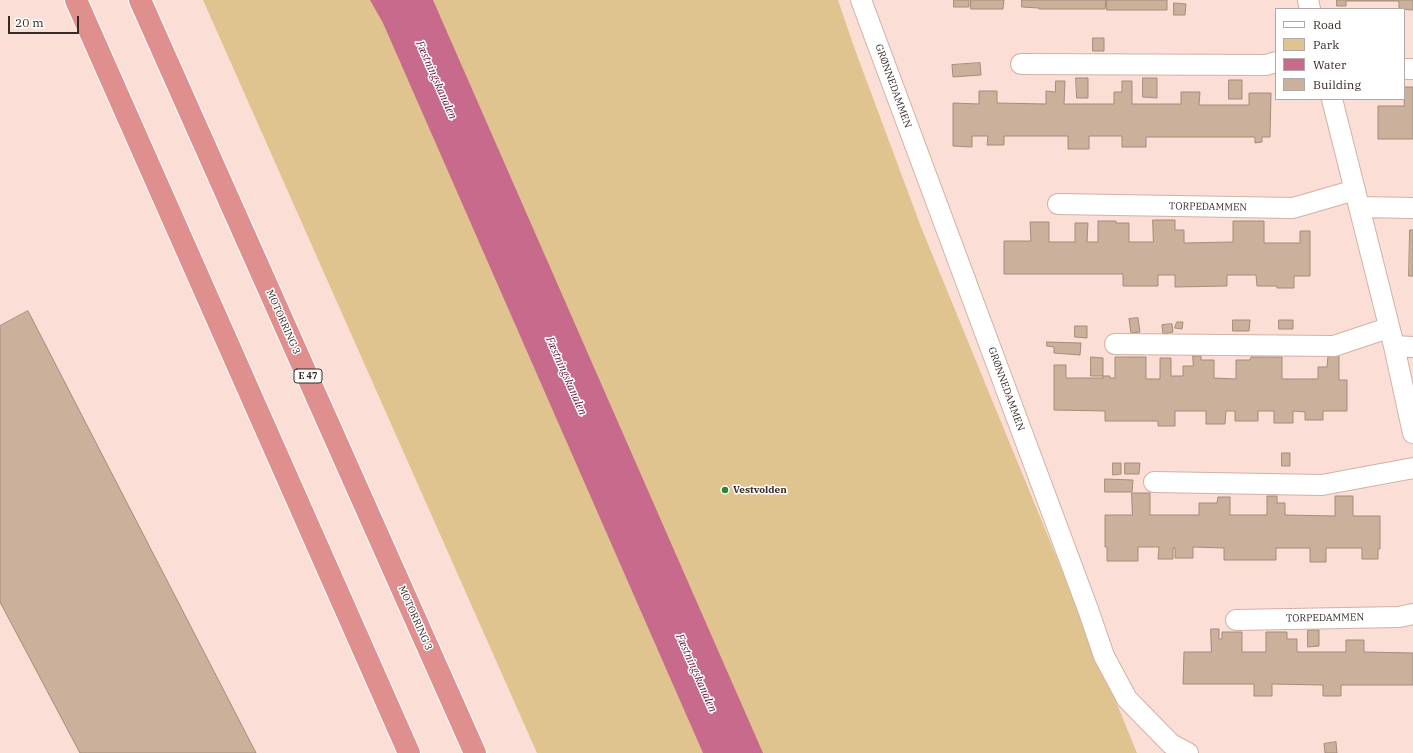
<!DOCTYPE html>
<html>
<head>
<meta charset="utf-8">
<style>
	body { margin:0 }
	#map { position:relative; width:1413px; height:753px; overflow:hidden; background:#fbded5; font-family:"IBM Plex Serif",serif }
	canvas { display:block }
	.legend { position:absolute; left:1275px; top:8px; width:130px; height:92px; box-sizing:border-box; background:#fff; border:1px solid #afaaa8; margin:0; padding:5px 7px; list-style:none; font-size:12px; color:#372a25 }
	.legend li { display:flex; align-items:center; gap:8px; height:20px }
	.legend b { width:20px; border:1px solid #afaaa8 }
	.scale { position:absolute; left:8px; top:16px; width:71px; height:18px; box-sizing:border-box; border:2px solid #372a25; border-top:0; padding-left:5px; font-size:12px; line-height:14px; white-space:nowrap; color:#372a25; -webkit-text-stroke:3px #fff; paint-order:stroke }
</style>
</head>
<body>
<div id="map">
<canvas width="1413" height="753"></canvas>
<ul class="legend">
<li><b style="height:5px;background:#fff"></b>Road</li>
<li><b style="height:11px;background:#e0c490"></b>Park</li>
<li><b style="height:11px;background:#c86a8c"></b>Water</li>
<li><b style="height:11px;background:#cbb09b"></b>Building</li>
</ul>
<div class="scale">20 m</div>
</div>
<script>
const g = document.querySelector('canvas').getContext('2d');
g.lineJoin = 'round';
function fillPath(path, color) {
  g.fillStyle = color;
  g.fill(path, 'evenodd');
}
function stroke(path, color, width, dash) {
  g.strokeStyle = color;
  g.lineWidth = width;
  g.lineCap = dash ? 'butt' : 'round';
  g.setLineDash(dash || []);
  g.stroke(path);
}
function label(font, color, halo, rows, align = 'center') {
  g.font = font + ' "IBM Plex Serif",serif';
  g.lineWidth = 3;
  g.setLineDash([]);
  g.textBaseline = 'middle';
  g.strokeStyle = halo;
  g.fillStyle = color;
  for (const [text, x, y, turn = 0] of rows) {
    g.save();
    g.translate(x, y);
    g.rotate((+turn || 0) * Math.PI / 180);
    g.textAlign = isNaN(turn) ? turn : align;
    if (halo) g.strokeText(text, 0, 0);
    g.fillText(text, 0, 0);
    g.restore();
  }
}
const green = new Path2D(`
	M203,0H838L854,47L921,227L1137,753H537Z`);
const water = new Path2D(`
	M370,0H433L763,753H703L383,23Z`);
const building = new Path2D(`
	M954,0H969V7H954Z
	M971,0H1004L1003,9H971Z
	M1022,0H1106L1105,9H1039V8L1022,7Z
	M1107,0H1167V10H1107Z
	M1337,0H1413V10L1399,9V1H1346V6H1337Z
	M1174,3L1186,4L1185,15H1174Z
	M1093,38H1104V51H1093Z
	M980,63L981,75L953,77L952,65Z
	M1076,78H1088V98H1077Z
	M1143,78H1157V98L1143,97Z
	M1229,80H1242V99H1229Z
	M1056,81H1065L1064,104H1114V92H1122V81H1132V104H1181V92H1200L1199,105H1249V93H1271L1270,137H1262V142L1255,143V137H1146V147H1122V136H1089V149H1068V136H1004V145H987L988,136H972V147L953,146V103L979,104V91H997V103L1046,104V91L1055,92Z
	M1404,87H1413V139H1378V106H1404Z
	M1153,220H1175V230H1184V243L1233,242V221H1264V243H1300V231H1310V276H1294V288H1277V286H1257L1256,275H1227V286L1175,287V275H1158V286H1123V274H1004V241H1031L1030,222H1049V242H1075V223H1088L1087,242H1098V221H1116V223H1129V242H1153Z
	M1410,230H1413V276H1409Z
	M28,311L256,753H80L0,602V326Z
	M1138,318L1140,332L1131,333L1129,319Z
	M1233,320H1250L1249,331H1233Z
	M1279,320H1293V329H1279Z
	M1177,322H1183L1182,329L1175,328Z
	M1172,324L1173,332L1163,334L1162,325Z
	M1075,326H1087V338L1075,337Z
	M1047,342L1081,343L1080,355L1054,353V347L1047,346Z
	M1193,356H1201V360H1214V378L1236,379V360H1250L1251,357H1282V379H1318V367H1327L1328,356H1339V380H1347V411H1323V420H1305V412L1293,411V423H1274V411H1258V421H1235V411H1226L1225,424H1206V411H1175V426H1158V421H1105V411L1054,410V365H1066V378H1103V376H1110V378H1115V357H1146V379H1160V358H1171V376H1183V366H1193Z
	M1091,357L1103,358V376H1091Z
	M1282,453H1290V466H1282Z
	M1113,463H1121V474L1113,475Z
	M1125,463H1140L1139,474H1125Z
	M1105,479L1133,480L1132,492H1105Z
	M1132,493H1150V515H1199V503H1217L1218,497H1230V515H1267V496H1277V503H1285V515L1335,516V496H1353V516H1380V549H1378V559H1362V548H1326V562H1310V548H1276V560H1224V548L1193,547V558H1175V548H1173V559H1158L1159,547H1138V561H1107V547H1105V515H1132Z
	M1211,629H1219V639H1222V632H1242V652H1266V632H1287V639H1297V652H1346V640H1364V652L1413,653V685H1341V696H1323V685L1272,684V696H1254V684H1183L1184,652H1211Z
	M1308,630H1319V646L1308,647Z
	M1336,742L1337,753H1325L1324,744Z`);
const minor = new Path2D(`
	M861,0L1089,612L1104,656L1127,699L1171,744L1188,753
	M1308,0L1310,9
	M1021,64L1266,65L1276,62
	M1404,69H1413
	M1332,99L1394,346L1413,433
	M1058,204L1293,208L1355,190
	M1359,207L1413,208
	M1115,344L1334,346L1388,328
	M1394,346L1413,347
	M1154,482L1322,485L1413,468
	M1236,620L1399,617L1413,614`);
const motorway = new Path2D(`
	M76,0L409,753
	M140,0L475,753`);
const markers = [
	[725,490,4,"#2b8637"]
];
const shields = [
	[308,376,28]
];
const shieldNames = [
	["E 47",308,376]
];
const streetNames = [
	["GRØNNEDAMMEN",893,86,70],
	["TORPEDAMMEN",1208,207,1],
	["MOTORRING 3",283,322,66],
	["GRØNNEDAMMEN",1006,389,70],
	["MOTORRING 3",415,618,66],
	["TORPEDAMMEN",1325,618,-1]
];
const poiNames = [
	["Vestvolden",733,490]
];
const waterNames = [
	["Fæstningskanalen",436,80,66],
	["Fæstningskanalen",566,376,66],
	["Fæstningskanalen",696,673,66]
];
fillPath(green, '#e0c490');
fillPath(water, '#c86a8c');
fillPath(building, '#cbb09b');
stroke(building, '#a68c78', 1);
stroke(minor, '#d2b1a5', 22);
stroke(motorway, '#fff', 24);
stroke(minor, '#fff', 20);
stroke(motorway, '#e08f8f', 22);
for (const [x, y, r, color] of markers) {
  const dot = new Path2D();
  dot.arc(x, y, r, 0, 2 * Math.PI);
  g.fillStyle = color;
  g.fill(dot);
  stroke(dot, '#fff', 1.5);
}
for (const [x, y, w] of shields) {
  const box = new Path2D();
  box.roundRect(x - w / 2, y - 7, w, 14, 3);
  g.fillStyle = '#fff';
  g.fill(box);
  stroke(box, '#372a25', 1);
}
label('bold 9px', '#372a25', null, shieldNames);
label('10px', '#372a25', '#fff', streetNames);
label('bold 10px', '#372a25', '#fff', poiNames, 'left');
label('italic 11px', '#630c36', '#fff', waterNames);
</script>
</body>
</html>
